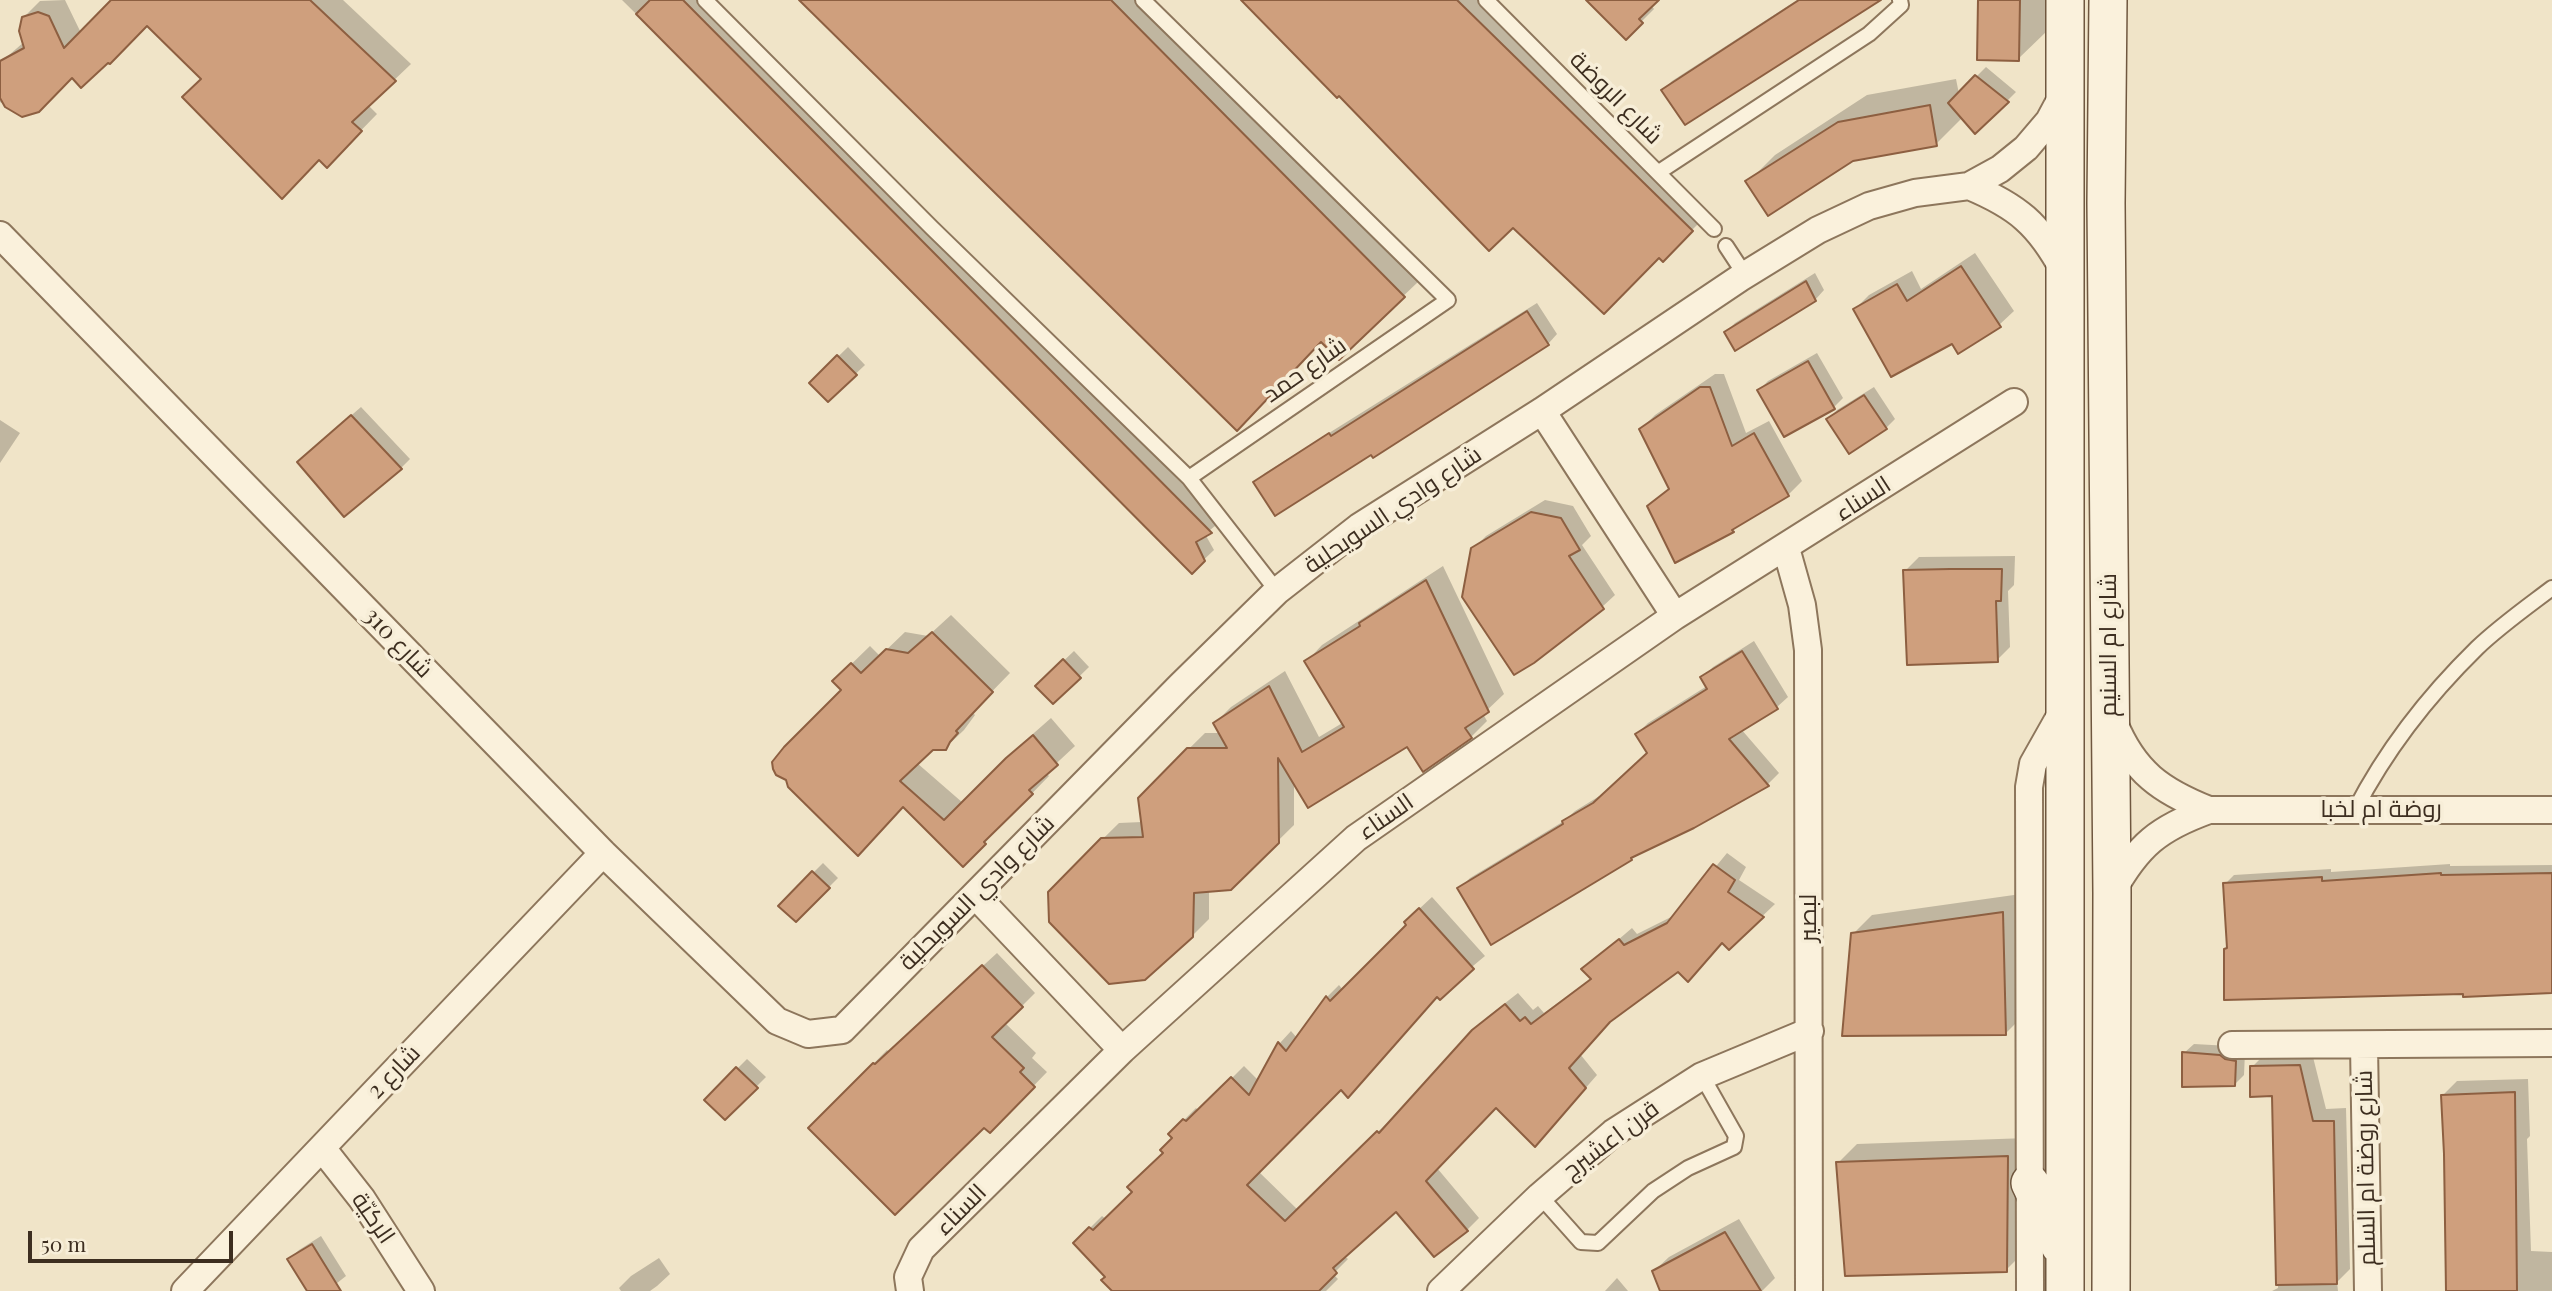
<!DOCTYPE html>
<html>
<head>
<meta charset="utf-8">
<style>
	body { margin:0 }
	#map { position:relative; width:2552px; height:1291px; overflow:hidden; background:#f0e4c8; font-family:"Playfair Display",serif }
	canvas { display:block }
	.scale { position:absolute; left:28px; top:1231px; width:205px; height:32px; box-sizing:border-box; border:4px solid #3d2e20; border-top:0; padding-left:9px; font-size:21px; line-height:24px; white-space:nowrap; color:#3d2e20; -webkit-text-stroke:5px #f7eed8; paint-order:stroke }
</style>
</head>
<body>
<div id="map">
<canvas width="2552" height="1291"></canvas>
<div class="scale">50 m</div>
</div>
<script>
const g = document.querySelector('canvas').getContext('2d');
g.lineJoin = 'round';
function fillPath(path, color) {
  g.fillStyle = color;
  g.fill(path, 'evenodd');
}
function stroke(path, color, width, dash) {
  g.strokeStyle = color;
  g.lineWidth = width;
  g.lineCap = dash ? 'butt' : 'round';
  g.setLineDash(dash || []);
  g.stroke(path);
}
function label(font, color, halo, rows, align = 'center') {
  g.font = font + ' "Playfair Display",Cairo,serif';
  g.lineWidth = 7;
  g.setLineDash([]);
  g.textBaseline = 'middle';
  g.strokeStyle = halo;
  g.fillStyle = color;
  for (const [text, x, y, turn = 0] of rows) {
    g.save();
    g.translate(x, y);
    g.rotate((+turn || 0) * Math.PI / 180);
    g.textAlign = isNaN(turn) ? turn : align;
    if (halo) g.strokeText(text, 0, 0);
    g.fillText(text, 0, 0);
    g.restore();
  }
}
const shadow = new Path2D(`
	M65,0L81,33L114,0H343L411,64L368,105L377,114L343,149L203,79L158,13L22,115L0,102L1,62L24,42V17L40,1Z
	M622,0H699L902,201L1220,522L1205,534L1214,550L1192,571L882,257Z
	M802,0H1136L1418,282L1339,357L1321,340Z
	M1245,0H1481L1704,218L1663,259L1659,255L1513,226Z
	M1589,0H1656L1651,5L1654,9L1626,37Z
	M1797,0H1878L1663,90L1672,81Z
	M1980,0H2046V32L2018,59Z
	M1986,67L2016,92L1976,132L1963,117L1936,144L1748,182L1775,155L1867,95L1956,79L1959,94Z
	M1975,253L2014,311L1999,325L1952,342L1855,309L1869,295L1912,271L1921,289Z
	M1815,273L1824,290L1815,300L1726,332L1735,323Z
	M1537,303L1557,334L1548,344L1372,453L1256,482L1265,473Z
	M848,347L865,365L828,400L811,383Z
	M1817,353L1843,398L1834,407L1759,390L1768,381Z
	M1715,374H1724L1746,433L1769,421L1802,481L1788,495L1740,523L1732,530L1676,561L1649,506L1670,487L1641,429L1655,415Z
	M1874,387L1895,419L1886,428L1828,420L1837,410Z
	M361,407L410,459L401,468L308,453Z
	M0,420L20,433L0,463Z
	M1545,500L1573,506L1591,536L1582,545L1615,595L1602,607L1473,549L1486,536Z
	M2015,556L2014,585L2008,591L2010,647L1997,660L1905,571L1919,557Z
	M1443,566L1504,694L1483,714L1487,721L1471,737L1407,745L1294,780V825L1230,888L1209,890V919L1192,936L1049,892L1119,823L1142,822L1139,798L1205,733H1221L1215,723L1231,707L1285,671L1319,737L1344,722L1306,662L1322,645Z
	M951,615L1010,673L972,712L975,715L964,730L945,748H932L917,763L963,803L1026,740L1051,718L1075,746L1046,773L1049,776L963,864L904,805L844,690L834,681L870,646L880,656L905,632L928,636Z
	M1754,641L1788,697L1777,707L1741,729L1779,773L1768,784L1693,826L1636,854L1631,859L1459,889L1470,878L1564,821L1575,811L1606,792L1649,753L1637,734L1648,723L1707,686L1702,678L1713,667Z
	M1074,651L1089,667L1053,702L1037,686Z
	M1727,853L1746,867L1739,880L1775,904L1729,948L1723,941L1612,1018L1580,1054L1597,1075L1547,1132L1496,1106L1437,1168L1479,1218L1467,1230L1396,1210L1344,1256L1348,1259L1333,1274L1338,1279L1326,1291H1114L1108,1276L1075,1243L1102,1216L1106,1219L1134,1192L1174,1138L1170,1134L1196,1108L1199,1111L1244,1066L1259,1081L1280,1043L1291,1031L1297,1038L1327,997L1339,985L1343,990L1409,925L1418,910L1432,897L1485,956L1438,995L1341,1088L1258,1171L1298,1210L1390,1120L1391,1122L1486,1018L1518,993L1533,1010L1538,1006L1544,1013L1592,978L1584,969L1632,928L1637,934L1677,914Z
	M823,863L838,878L796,920L780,906Z
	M2450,864V866L2552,865V991L2465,992L2226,949L2229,946L2225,884L2234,875L2331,869V872Z
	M2021,894L2025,1014L2006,1033L1853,934L1872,915Z
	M997,953L1035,993L1005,1023L1036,1053L1032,1058L1047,1072L990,1131L984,1125L810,1128L887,1050L889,1052Z
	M2194,1044L2230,1046L2245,1052L2244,1075L2235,1084L2184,1053Z
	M2312,1053L2326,1109L2346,1108L2350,1269L2337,1282L2338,1291H2272L2278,1288L2273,1094L2252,1067L2265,1054Z
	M747,1059L766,1077L725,1118L707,1099Z
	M2528,1079L2530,1136L2527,1139L2531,1251L2552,1252V1291H2448L2443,1095L2457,1081Z
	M2027,1138L2025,1251L2006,1270L1838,1163L1857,1144Z
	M1739,1219L1775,1278L1762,1291H1662L1654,1271L1669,1257Z
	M321,1236L346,1276L327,1291H309L289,1259L299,1250Z
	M659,1258L670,1274L657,1286L650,1291H621L619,1288L631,1276Z
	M1617,1278L1628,1291H1605Z`);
const building = new Path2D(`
	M111,0H310L396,81L352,122L362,131L327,168L319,160L282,199L182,97L201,79L147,26L110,64L108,63L81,88L72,78L39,112L22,117L5,107L0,98V61L24,48L19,31L22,17L38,12L49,16L64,48Z
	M650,0H683L1212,533L1196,542L1205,561L1192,574L636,14Z
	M799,0H1111L1405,297L1339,360L1321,342L1237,431Z
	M1241,0H1457L1693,231L1663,262L1659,258L1604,314L1513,228L1489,251L1339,96L1337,98Z
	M1586,0H1659L1639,19L1643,23L1626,40Z
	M1799,0H1881L1685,125L1661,90Z
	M1978,0H2020L2019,61L1977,60Z
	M1975,75L2009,102L1975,134L1948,103Z
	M1930,105L1937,146L1853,161L1768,216L1745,181L1838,122Z
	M1961,266L2001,327L1958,354L1952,344L1891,377L1853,309L1897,284L1907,301Z
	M1806,281L1816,301L1735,351L1724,332Z
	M1527,311L1549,345L1373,458L1371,455L1275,516L1253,482L1329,433L1331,436Z
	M837,355L857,375L828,402L809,383Z
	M1808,361L1835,409L1784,437L1757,390Z
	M1700,387H1710L1732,446L1754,433L1789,496L1732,530L1734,532L1675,563L1647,506L1669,489L1639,429Z
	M1864,395L1887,429L1849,454L1826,419Z
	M351,415L402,469L344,517L297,462Z
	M1531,512L1561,518L1580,550L1569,556L1604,609L1534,663L1514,675L1462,597L1471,548Z
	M1950,569H2002L2001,601H1996L1998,662L1907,665L1903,570Z
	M1426,580L1489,712L1465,728L1472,738L1423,772L1407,747L1308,808L1278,758L1279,843L1231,890L1194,893L1193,937L1145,980L1109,984L1049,922L1048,892L1101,838L1143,837L1138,798L1187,748H1227L1213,723L1269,686L1302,752L1344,727L1304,661L1360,626L1359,623Z
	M932,632L993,692L956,731L958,733L950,742L946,750H933L900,781L944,820L1006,758L1033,735L1058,765L1029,790L1033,794L984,842L986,844L963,867L903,807L858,856L788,787L786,780L776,775L773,769L772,762L784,747L841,690L832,681L851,663L861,673L886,649L908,653Z
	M1742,651L1778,709L1729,739L1769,786L1694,828L1631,858L1632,860L1491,945L1457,888L1563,824L1562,821L1593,803L1647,753L1635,734L1707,689L1700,677Z
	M1063,659L1081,678L1053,704L1035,686Z
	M1713,864L1735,880L1728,892L1764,917L1729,950L1722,943L1688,982L1678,972L1610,1022L1569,1068L1586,1088L1535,1147L1496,1108L1426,1181L1468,1231L1434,1257L1396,1212L1333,1268L1337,1273L1319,1291H1112L1101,1280L1105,1277L1073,1243L1089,1227L1093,1230L1132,1192L1127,1187L1163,1153L1160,1150L1172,1138L1168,1134L1183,1119L1186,1121L1231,1077L1249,1095L1278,1042L1286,1051L1326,996L1330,1001L1406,925L1404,922L1419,908L1474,969L1440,1000L1437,997L1348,1098L1341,1090L1247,1185L1285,1221L1377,1131L1379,1133L1472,1030L1505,1004L1520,1021L1525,1017L1531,1024L1591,979L1581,969L1619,939L1624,945L1667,923Z
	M812,871L830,888L796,922L778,906Z
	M2441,873V875L2552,873V993L2463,997V994L2224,1000V949L2227,948L2223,883L2322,877V881Z
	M2003,912L2006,1035L1842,1036L1851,933Z
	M982,965L1023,1007L992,1037L1024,1068L1020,1072L1035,1087L990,1133L984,1128L895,1215L808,1128L873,1063L875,1064Z
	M2182,1052L2220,1055L2225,1059L2236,1061L2235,1086L2182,1087Z
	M2300,1065L2313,1121H2334L2337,1284L2276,1285L2272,1096L2250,1097V1066Z
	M736,1067L758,1088L725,1120L704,1100Z
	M2515,1092L2517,1291H2446L2444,1154L2441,1095Z
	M2008,1156L2007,1272L1845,1276L1836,1162Z
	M1725,1232L1761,1291H1660L1652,1271Z
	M312,1244L341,1291H307L287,1259Z`);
const service = new Path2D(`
	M705,0L932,228L1189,478L1277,591
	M1143,0L1448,300L1189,478
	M1486,0L1714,229
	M1659,172L1869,34L1901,5L1900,0
	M1726,246L1745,275
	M2355,810C2386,750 2429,695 2477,648C2500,626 2527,607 2552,588
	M1540,1196L1581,1242L1598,1243L1653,1191L1688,1168L1734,1147L1736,1136L1702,1076`);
const minor = new Path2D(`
	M1969,186C2017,206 2039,224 2064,271
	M0,235L603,853L777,1021L808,1034L842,1030L1180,686L1277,591L1359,527L1542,411L1740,278L1818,230L1869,206L1915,193L1969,186L2000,169L2026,148L2049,121L2064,93
	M1542,411L1675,616
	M1786,548L1802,605L1808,650L1809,1291
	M2114,723C2134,772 2161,791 2209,810
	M2112,892C2138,845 2159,828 2209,810H2552
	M976,896L1122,1050
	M2232,1045L2552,1043
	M2364,1045L2368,1291
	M322,1148L362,1199L421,1291
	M185,1291L603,853
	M910,1291L908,1277L921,1249L1122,1050L1356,838L1675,616L2014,402
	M1441,1291L1540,1196L1613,1133L1702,1076L1810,1031
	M2030,1291L2029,787L2033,764L2064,709`);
const secondary = new Path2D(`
	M2065,0V1291
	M2108,0L2106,203L2112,893L2111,1291
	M2030,1183L2060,1246`);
const streetNames = [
	["شارع الروضة",1616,98,45],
	["شارع حمد",1305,370,-35],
	["السناء",1863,499,-33],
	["شارع وادي السويحلية",1393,510,-34],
	["شارع 310",398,643,46],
	["شارع ام السنيم",2109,645,-90],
	["روضة ام لخبا",2381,810],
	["السناء",1386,817,-35],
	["شارع وادي السويحلية",977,893,-45],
	["لبصير",1809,918,-90],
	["شارع 2",394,1072,-46],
	["قرن اعشيرج",1611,1140,-37],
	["شارع روضة ام السلم",2366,1168,-91],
	["السناء",961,1210,-45],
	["الركيّة",373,1218,56]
];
fillPath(shadow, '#0003');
fillPath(building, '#cf9f7d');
stroke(building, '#8d5f41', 2);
stroke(service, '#8d765c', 18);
stroke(minor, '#8d765c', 30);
stroke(secondary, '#6f573f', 40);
stroke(service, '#faf1dc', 14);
stroke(minor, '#faf1dc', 26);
stroke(secondary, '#faf1dc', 37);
label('24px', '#3d2e20', '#f7eed8', streetNames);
</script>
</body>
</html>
